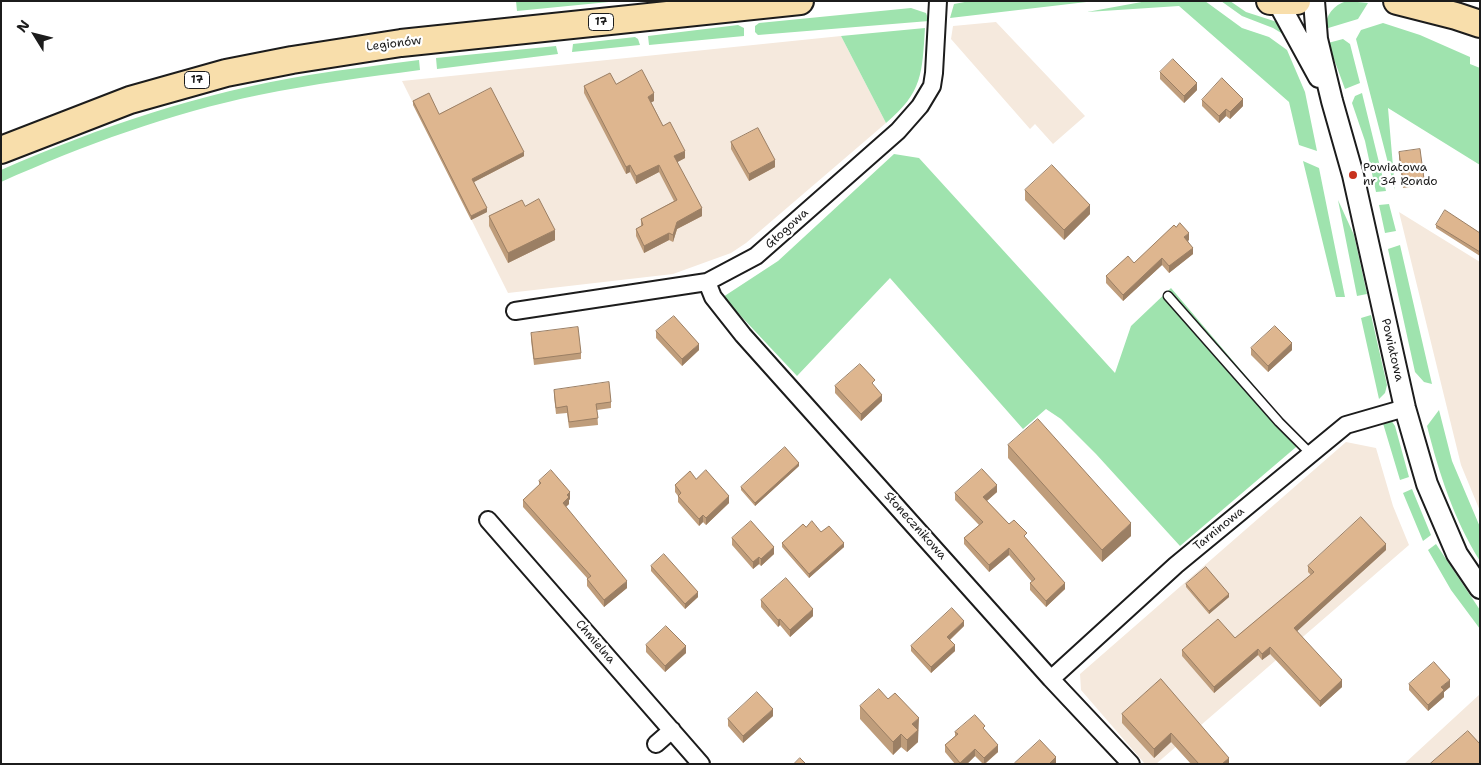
<!DOCTYPE html>
<html>
<head>
<meta charset="utf-8">
<style>
	body { margin:0 }
	#map { position:relative; width:1481px; height:765px; overflow:hidden; background:#fff; font-family:"Shantell Sans",sans-serif }
	canvas { display:block }
	.frame { position:absolute; inset:0; border:2px solid #1c1c1c; pointer-events:none }
	.north { position:absolute; left:10px; top:10px; width:50px; height:50px; -webkit-text-stroke:4px #fff; paint-order:stroke; rotate:306deg; font-size:14px; font-weight:700; line-height:20px; text-align:center; color:#1c1c1c }
	.north::after { content:''; display:block; margin:auto; width:18px; height:22px; background:#1c1c1c; clip-path:polygon(50% 0,100% 100%,50% 72%,0 100%) }
</style>
</head>
<body>
<div id="map">
<canvas width="1481" height="765"></canvas>
<div class="frame"></div>
<div class="north">N</div>
</div>
<script>
const g = document.querySelector('canvas').getContext('2d');
g.lineJoin = 'round';
function fillPath(path, color) {
  g.fillStyle = color;
  g.fill(path, 'evenodd');
}
function stroke(path, color, width, dash) {
  g.strokeStyle = color;
  g.lineWidth = width;
  g.lineCap = dash ? 'butt' : 'round';
  g.setLineDash(dash || []);
  g.stroke(path);
}
function label(font, color, halo, rows, align = 'center') {
  g.font = font + ' "Shantell Sans",sans-serif';
  g.lineWidth = 4.5;
  g.setLineDash([]);
  g.textBaseline = 'middle';
  g.strokeStyle = halo;
  g.fillStyle = color;
  for (const [text, x, y, turn = 0] of rows) {
    g.save();
    g.translate(x, y);
    g.rotate((+turn || 0) * Math.PI / 180);
    g.textAlign = isNaN(turn) ? turn : align;
    if (halo) g.strokeText(text, 0, 0);
    g.fillText(text, 0, 0);
    g.restore();
  }
}
const built = new Path2D(`
	M996,22L1085,116L1053,144L1035,124L1030,129L951,39L953,26Z
	M841,36L886,123L746,243L731,253L673,274L508,293L402,81Z
	M1399,212L1480,262V511L1461,465Z
	M1346,442L1376,448L1393,506L1409,545L1156,764H1145L1081,690L1080,674Z
	M1480,694V764H1404Z`);
const green = new Path2D(`
	M516,1H619L517,11Z
	M970,1H1095L950,18L954,4Z
	M1147,1H1205L1242,28L1269,37L1287,50L1305,92L1317,151L1299,145L1289,102L1179,6L1087,12Z
	M1221,1H1230L1246,12L1277,22L1283,27L1291,39L1273,28L1242,16Z
	M1347,1L1368,3L1358,19L1325,29C1326,15 1333,5 1347,1Z
	M911,8L926,13L929,21L758,35L755,32V26L759,23Z
	M1383,23L1420,35L1470,57V64L1480,68V165L1388,108L1395,190L1356,39L1361,30Z
	M738,25L744,28V36L649,45L648,36Z
	M925,28C922,73 923,92 886,123L841,36Z
	M635,37L638,39L640,45L572,52L573,44Z
	M1343,39L1350,44L1360,83L1345,89L1328,43Z
	M556,46L558,54L437,69L436,58Z
	M419,60L420,70C367,77 313,84 259,95C171,113 84,145 1,182V170C99,127 203,92 309,75C346,69 382,65 419,60Z
	M1362,93L1386,191L1376,192L1365,141L1352,103L1355,96Z
	M894,154L919,158L1115,373L1131,326L1171,288L1302,442L1180,546L1096,454L1061,419L1046,409L1023,429L890,278L797,376L723,297L778,261Z
	M1303,161L1319,168L1345,297H1336Z
	M1338,200L1354,235L1367,294L1357,296Z
	M1389,204L1396,231L1385,233L1379,205Z
	M1400,245L1432,384L1424,382L1415,372L1388,249Z
	M1371,315L1387,385L1385,393L1379,399L1361,318Z
	M1439,410L1452,461L1480,527V561C1454,520 1439,473 1427,426Z
	M1382,420H1391L1395,426L1409,477L1400,480Z
	M1412,489L1431,535L1423,541L1403,493Z
	M1436,544L1480,610V629L1451,590L1428,550Z`);
const service = new Path2D(`
	M1168,296L1279,422L1311,454`);
const minor = new Path2D(`
	M707,282L713,297L743,335L1051,679L1131,764
	M515,311L707,282L756,256L898,131L920,106L932,86L934,73L938,1
	M488,520L701,764
	M1051,679L1176,565L1346,425L1405,408
	M656,744L672,730`);
const tertiary = new Path2D(`
	M1314,1L1317,39L1332,101L1353,175L1405,408L1427,484L1457,554L1480,588
	M1278,2L1319,77`);
const trunk = new Path2D(`
	M1270,1H1297
	M1397,1L1456,16L1480,24
	M1,150L130,100L226,73L292,60L401,43L800,1`);
const wall = new Path2D(`
	M1160,72L1197,90L1184,103L1160,79Z
	M616,84L654,101L651,102L663,126L685,158L677,162L702,216L677,229L673,242L669,240L644,253L636,236V229L641,226V219L674,201L659,172L636,184L630,172L626,174L584,93V86Z
	M1202,100L1243,106L1230,119L1226,116L1219,123L1202,106Z
	M413,101L524,156L474,182L487,212L471,220L413,105Z
	M731,142L775,167L749,181L731,149Z
	M1399,152L1424,179V185L1403,188L1399,159Z
	M1025,190L1090,214L1064,240L1025,200Z
	M525,206L555,240L508,263L489,226V216Z
	M1436,225L1480,233V256L1436,228Z
	M1189,240L1188,241L1193,254L1169,273L1162,265L1123,301L1106,283V276L1134,263Z
	M656,331L699,350L682,366L656,338Z
	M531,333L581,353V359L534,365L531,340Z
	M1251,348L1292,350L1268,372L1251,355Z
	M835,386L875,387L882,401L861,421L835,393Z
	M554,390L611,402V408L597,410L598,425L569,428L567,413L556,414L554,396Z
	M1008,445L1131,536L1102,562L1008,458Z
	M799,466L755,506L741,490V487Z
	M696,479L729,503L706,525L703,522L699,526L678,502V496L675,492V485Z
	M539,481L570,499L569,500V504L566,507L627,588L604,607L587,586V578L523,507V500L539,486Z
	M997,492L987,501L1009,524L1027,539L1065,589L1046,607L1030,590V583L1032,582L1009,555L989,572L964,544V538L979,525L955,500V493Z
	M806,527L821,532L844,547L809,578L782,547V543Z
	M732,538L774,554L761,566L759,564L753,569L732,545Z
	M1386,550L1297,631L1342,687L1320,707L1270,654L1262,660L1258,655L1214,693L1182,656V650L1235,638L1311,575L1308,572V566Z
	M651,566L698,597L685,609L651,571Z
	M1186,584L1229,597L1209,614L1186,587Z
	M761,600L813,616L790,637L780,625L778,627L761,607Z
	M964,626L950,640L955,651L931,673L911,651V646Z
	M646,645L686,653L665,672L646,652Z
	M1161,679L1229,764H1191L1171,742L1154,758L1122,723V714Z
	M1409,684L1450,687L1444,692V697L1428,711L1409,690Z
	M860,706L919,731H918V742L907,752L901,747L893,755L860,719Z
	M773,716L743,743L728,726V719Z
	M985,731L998,752L985,764H983L975,756L967,764H955L945,752V745L955,736V732Z`);
const shadedWall = new Path2D(`
	M1197,83V90L1184,103V96Z
	M654,93V101L648,104V97Z
	M1243,99V106L1230,119V112Z
	M1226,109V116L1219,123V116Z
	M685,151V158L674,164V156Z
	M524,152V156L472,183V179Z
	M775,160V167L749,181V174Z
	M630,165V172L626,174V167Z
	M659,165V172L636,184V176Z
	M1090,205V214L1064,240V230Z
	M487,208V212L471,220V216Z
	M702,208V216L677,229L673,242V235L677,222Z
	M555,230V240L508,263V253Z
	M669,233V240L644,253V246Z
	M1189,233V240L1184,244V237Z
	M1193,248V254L1169,273V266Z
	M1162,258V265L1123,301V295Z
	M1292,343V350L1268,372V366Z
	M699,344V350L682,366V359Z
	M882,395V401L861,421V414Z
	M799,463V466L755,506V503Z
	M997,485V492L983,504V497Z
	M570,492V499L569,500V504L563,509V503L567,495Z
	M729,496V503L706,525V518Z
	M703,515V522L699,526V519Z
	M1131,523V536L1102,562V550Z
	M844,543V547L809,578V574Z
	M1386,544V550L1294,634V628Z
	M774,547V554L761,566V559Z
	M1009,548V555L989,572V565Z
	M759,557V564L753,569V562Z
	M627,581V588L604,607V600Z
	M1065,583V589L1046,607V601Z
	M698,592V597L685,609V604Z
	M1229,594V597L1209,614V611Z
	M813,609V616L790,637V630Z
	M780,619V625L778,627V620Z
	M964,621V626L947,642V637Z
	M955,645V651L931,673V667Z
	M686,646V653L665,672V666Z
	M1270,647V654L1262,660V654Z
	M1258,649V655L1214,693V687Z
	M1342,680V687L1320,707V701Z
	M1450,680V687L1444,692V697L1428,711V705L1441,687Z
	M773,709V716L743,743V736Z
	M919,718L918,742L907,752V740L912,724Z
	M1171,733V742L1154,758V749Z
	M901,734V747L893,755V742Z
	M998,745V752L984,764V758Z
	M975,749V756L967,764H960V763Z
	M1056,757V764H1049Z
	M1229,758V764H1222Z`);
const building = new Path2D(`
	M1173,59L1197,83L1184,96L1160,72Z
	M642,70L654,93L648,97L663,126L670,122L685,151L674,156L702,208L677,222L673,235L669,233L644,246L636,229L643,225L641,219L677,200L659,165L636,176L630,165L626,167L584,86L610,73L616,84Z
	M1222,78L1243,99L1230,112L1226,109L1219,116L1202,100Z
	M491,88L524,152L472,179L487,208L471,216L413,101L429,93L439,114Z
	M758,128L775,160L749,174L731,142Z
	M1420,149L1424,179L1403,181L1399,152Z
	M1052,165L1090,205L1064,230L1025,190Z
	M539,199L555,230L508,253L489,216L522,200L525,206Z
	M1445,210L1480,233V252L1436,225Z
	M1180,223L1189,233L1184,237L1193,248L1169,266L1162,258L1123,295L1106,276L1128,256L1134,263L1174,225L1176,227Z
	M674,316L699,344L682,359L656,331Z
	M1275,326L1292,343L1268,366L1251,348Z
	M578,327L581,353L534,359L531,333Z
	M860,364L875,380L872,383L882,395L861,414L835,386Z
	M609,382L611,402L596,404L598,418L569,422L567,406L556,408L554,390Z
	M1038,419L1131,523L1102,550L1008,445Z
	M785,447L799,463L755,503L741,487Z
	M982,469L997,485L983,497L1009,524L1014,520L1027,533L1024,536L1065,583L1046,601L1030,583L1035,579L1009,548L989,565L964,538L983,522L955,493Z
	M551,470L570,492L567,495L569,497L563,503L627,581L604,600L587,579L591,576L523,500L541,483L539,481Z
	M706,470L729,496L706,518L703,515L699,519L678,496L681,493L675,485L690,471L696,479Z
	M1361,517L1386,544L1294,628L1342,680L1320,701L1270,647L1262,654L1258,649L1214,687L1182,650L1218,619L1235,638L1314,572L1308,566Z
	M751,521L774,547L761,559L759,557L753,562L732,538Z
	M812,521L821,532L829,526L844,543L809,574L782,543L803,524L806,527Z
	M664,554L698,592L685,604L651,566Z
	M1206,567L1229,594L1209,611L1186,584Z
	M786,578L813,609L790,630L780,619L778,620L761,600Z
	M952,608L964,621L947,637L955,645L931,667L911,646Z
	M666,626L686,646L665,666L646,645Z
	M1434,662L1450,680L1441,687L1444,690L1428,705L1409,684Z
	M1161,679L1229,758L1222,764H1212L1211,763L1210,764H1199L1171,733L1154,749L1122,714Z
	M879,689L888,699L895,693L919,718L912,724L918,730L907,740L901,734L893,742L860,706Z
	M757,692L773,709L743,736L728,719Z
	M975,715L985,726L983,728L998,745L984,758L975,749L960,763L945,745L958,734L955,732Z
	M1468,731L1480,744V764H1430Z
	M1040,740L1056,757L1049,764H1016L1015,763Z
	M800,758L806,764H794Z`);
const markers = [
	[1353,175,5,"#c8321e"]
];
const shields = [
	[601,22,25],
	[197,80,25]
];
const shieldNames = [
	["17",601,22],
	["17",197,80]
];
const streetNames = [
	["Legionów",394,44,-7],
	["Głogowa",787,229,-42],
	["Powiatowa",1392,350,77],
	["Słonecznikowa",915,526,48],
	["Tarninowa",1219,529,-39],
	["Chmielna",595,642,49]
];
const poiNames = [
	["Powiatowa",1363,168],
	["nr 34 Rondo",1363,182]
];
fillPath(built, '#f5e9dd');
fillPath(green, '#9fe3ae');
stroke(service, '#1c1c1c', 11);
stroke(minor, '#1c1c1c', 20);
stroke(tertiary, '#1c1c1c', 24);
stroke(trunk, '#1c1c1c', 30);
stroke(service, '#fff', 8);
stroke(minor, '#fff', 16);
stroke(tertiary, '#fff', 20);
stroke(trunk, '#f8deab', 26);
fillPath(wall, '#bf9d7b');
fillPath(shadedWall, '#9b7f64');
fillPath(building, '#deb68f');
stroke(building, '#9b7f64', 1);
for (const [x, y, r, color] of markers) {
  const dot = new Path2D();
  dot.arc(x, y, r, 0, 2 * Math.PI);
  g.fillStyle = color;
  g.fill(dot);
  stroke(dot, '#fff', 2);
}
for (const [x, y, w] of shields) {
  const box = new Path2D();
  box.roundRect(x - w / 2, y - 8.5, w, 17, 4);
  g.fillStyle = '#fff';
  g.fill(box);
  stroke(box, '#1c1c1c', 1);
}
label('bold 11px', '#1c1c1c', null, shieldNames);
label('12px', '#1c1c1c', '#fff', streetNames);
label('12px', '#1c1c1c', '#fff', poiNames, 'left');
</script>
</body>
</html>
